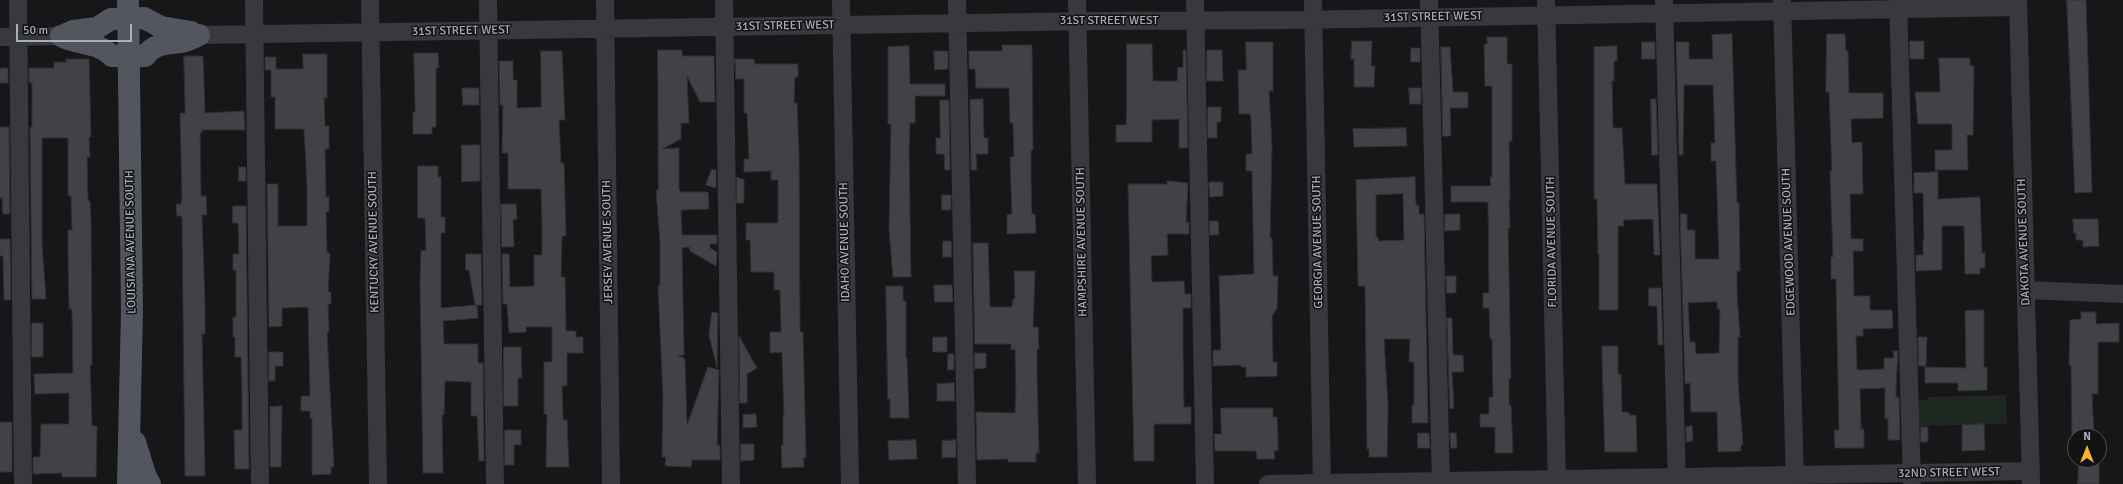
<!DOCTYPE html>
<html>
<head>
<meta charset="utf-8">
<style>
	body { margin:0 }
	#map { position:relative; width:2123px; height:484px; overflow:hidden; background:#171719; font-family:Signika,sans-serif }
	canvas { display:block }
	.north { position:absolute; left:2067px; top:428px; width:40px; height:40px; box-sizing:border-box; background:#121214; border:1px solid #4e5056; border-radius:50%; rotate:0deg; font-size:11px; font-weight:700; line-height:16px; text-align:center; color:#a8aeba }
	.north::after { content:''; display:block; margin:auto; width:14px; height:18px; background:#feb42a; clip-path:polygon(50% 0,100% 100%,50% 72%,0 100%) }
	.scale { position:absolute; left:16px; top:24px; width:116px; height:18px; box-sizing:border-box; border:2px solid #a8aeba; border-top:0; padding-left:5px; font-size:12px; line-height:14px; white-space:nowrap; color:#a8aeba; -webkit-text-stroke:3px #121214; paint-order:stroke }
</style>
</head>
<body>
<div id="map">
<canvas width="2123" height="484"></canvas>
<div class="north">N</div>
<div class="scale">50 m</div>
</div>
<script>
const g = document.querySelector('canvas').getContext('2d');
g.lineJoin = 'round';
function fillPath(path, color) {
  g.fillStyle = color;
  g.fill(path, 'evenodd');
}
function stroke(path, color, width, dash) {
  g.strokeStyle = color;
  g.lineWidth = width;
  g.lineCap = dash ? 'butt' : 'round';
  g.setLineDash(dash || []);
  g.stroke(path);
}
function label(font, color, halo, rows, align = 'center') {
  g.font = font + ' Signika,sans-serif';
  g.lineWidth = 3;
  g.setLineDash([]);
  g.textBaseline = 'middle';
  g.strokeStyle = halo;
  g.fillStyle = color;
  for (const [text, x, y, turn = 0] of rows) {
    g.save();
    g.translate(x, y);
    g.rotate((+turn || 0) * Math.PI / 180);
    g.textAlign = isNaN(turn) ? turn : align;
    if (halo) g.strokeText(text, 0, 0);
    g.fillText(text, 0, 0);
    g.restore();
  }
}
const green = new Path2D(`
	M2006,395L2007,424L1913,426L1918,401L1926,400L1929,397Z`);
const building = new Path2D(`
	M2067,0H2086L2092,192L2075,193Z
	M1732,34L1736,173L1737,203H1739L1740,271H1737V293L1740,337H1738V380L1743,445H1741V451L1718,452L1717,412H1691L1690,383L1685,384L1680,214H1687V230H1695V259H1719L1716,161H1711V143H1715L1713,85H1684L1683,155H1679L1676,42H1689V59H1713L1712,35ZM1717,302V309H1720L1719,353L1696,354L1695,342H1690L1688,303Z
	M1827,34H1845L1846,51H1848L1849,93H1883V118L1851,119L1852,143L1862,142L1863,194H1850L1851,239H1863V251H1853L1854,296H1870V310H1892L1893,328L1863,329V336H1856L1857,370L1884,369V358H1894L1893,351H1898L1896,387V397H1899L1900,440H1888V418L1885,419V388L1860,389L1861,429H1864V448H1835L1834,430H1839L1836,279H1831V257H1833L1830,171H1832L1829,92H1826Z
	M1487,37H1507V64H1512V141H1509L1510,199H1509L1510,228H1508L1511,379H1509V405H1511L1513,453H1495V427H1480V414H1489V397H1493L1492,339H1490L1489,308H1483V293H1489L1488,202H1451V186H1491L1490,177H1492V86H1485L1484,44H1487Z
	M1352,41H1372L1371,66H1375L1374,87H1354V59H1351Z
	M1910,41H1924V59H1910Z
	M1246,42H1273V91H1269L1272,146L1270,238H1272L1273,276H1278L1277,308L1272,316L1273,362H1277V376L1246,377V367H1241V365L1213,366V350H1221L1219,276L1254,274L1252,171H1246V154H1252L1251,120L1250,114H1239L1238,70H1246Z
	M1642,42H1655V59H1642Z
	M1127,44H1152L1153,81H1177L1178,67L1183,68V50H1186L1188,148H1179V119L1152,120V142H1116V125H1126Z
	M1002,45H1032L1033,150H1031V179L1032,214H1035L1036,233L1007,234V215L1012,214L1010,157H1014L1013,123H1010L1009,88H976L975,69H969V51H1002Z
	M909,46L910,84H945V96H915V123H910L909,150L911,277H893L889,229L891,124H888V47Z
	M1617,46V61H1614V81H1612L1613,128H1622L1625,184H1657L1660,255H1654L1653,219L1623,220L1624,226H1618V310H1599V254H1598L1597,199H1594V47Z
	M1441,47H1450L1453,92H1468V108H1450L1451,136H1443Z
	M1411,48H1420V62H1411Z
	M658,50H682V56H714L715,102H700L687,76L689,123H681V139L662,149L679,148V190L681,192H708L709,209L681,210L682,235H717V244H710V248L717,252L716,266L690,251L689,247L682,248L684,355L678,356L684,358L685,361L687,425L708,367L719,370L717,445H720V460H692L691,467L665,466L666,457H662L663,397L658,285H660V242L656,190H658Z
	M1207,50H1222L1223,81H1207Z
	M541,51H562L565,120H559L561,163H564L566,236H562L561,277H565L566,331H576V337H583V353H567V386H562L563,420H567L569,467H546L547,414H544V362H552V327H526V332L509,333L507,304H503L502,254H509L510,287L534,286V255H542V221L541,189H508V153H502L503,105H500L499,61H513V80H517V108L541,107Z
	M934,51H948V69L935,70Z
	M414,53H438L439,68H436V127H432V134H413V112H415Z
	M303,54H327V98H324L325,126H329V149H325L326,197H329V212H326L327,253H330L328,292H331V304H328L329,332L327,333L334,467H331V474L312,475V418H310V411H301V396H310L308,307L282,308V326L269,327L267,184H278V226H307V185L304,129H275V97H271V70H265V57H276V69H303Z
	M184,56H203L205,113L244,111L245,130H202V133H200L201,196H206L207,215H202L205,305V334H202L205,476H185L182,216H177L176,204H181L182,197L180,113H185Z
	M1939,58H1970V66H1974L1973,135H1967L1968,170H1935V150H1952V124H1918L1915,92H1940Z
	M66,59H89L91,137H89L90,157H87L88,201H90L91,220L92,365H90L92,426H97L96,477H62V473L33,474V457H40L41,424H69V393L35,394L34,374L73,373L72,309H69L68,251V230H72L71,196H68V138H42V244L46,299H32L30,127H32V83H29V68H54V62H66Z
	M735,59H754L755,64H798V77H795L794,103H797L799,153L800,332H803L806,458H803L804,467L782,468L781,445H783V417H784L782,352L770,353V332H781L780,290H774V272H751L750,240H746V223H778V180H771V171L744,172V159H749L747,113H744V79H736Z
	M0,68H8V83H0Z
	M462,88H479V105H463Z
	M1409,88H1421V104H1410Z
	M983,99L984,138H988V154H976L977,170H971L970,100Z
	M1651,99H1656L1658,155H1652Z
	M940,100H949L950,170H945L944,154H936V138H940Z
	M1208,107H1221V122H1217V138H1208Z
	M0,127H9L10,214H3L2,198H0Z
	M1406,128L1407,146L1354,147L1353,129Z
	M462,145H480V181L462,182Z
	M418,166H438V177H441V217H445V233H441V308L477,305L478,318L443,321L444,344H478V363H483L484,461H479L477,416H471V382L445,381L444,415H442L443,473H423L420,280L421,251L426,250L425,218H418Z
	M239,167H246V181H239Z
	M712,169L716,170V188L706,185Z
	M1938,172V199L1980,197L1982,253H1985V268H1980V274H1965L1964,226H1942V270L1916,271V255H1923V240H1924L1923,193H1914V173Z
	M737,177L744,180V203H737Z
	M1415,177L1416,205H1419V214H1424L1428,423H1412V405H1414V362H1409L1410,339H1384L1388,406L1387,457H1369V449H1367L1365,286H1358L1356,180ZM1403,194L1404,240L1378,241V237H1376V195Z
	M1167,181L1188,183L1186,222H1189V234H1167L1168,255L1151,256L1152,282L1184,281L1185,294H1191V308H1183V351L1184,407H1191V424H1154V461H1134L1128,184H1167Z
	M1209,182H1223V196L1210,197Z
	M942,195H951V210H942Z
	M501,204H516L517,219L513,220L514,247H502Z
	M233,206H246L249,469H235L234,430H242V391L241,357H235V337H233V317H236V270H233V254H239L238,223H233Z
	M1445,214H1460V230L1445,231Z
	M2073,219H2098L2099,246L2083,247V240H2076V233H2074Z
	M1210,221H1218L1219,235H1210Z
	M0,239H10L11,300H4L3,256H0Z
	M943,241H951L952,257H943Z
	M973,243H988L990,307H1012L1013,299H1015L1014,271H1035L1033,327H1038L1039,349H1037V377L1039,453H1036V462H1008V459L977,460L976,412L1015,413L1016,391L1015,349L1011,350V344H975Z
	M466,254H481L482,305H475L469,270H466Z
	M1446,276H1456V293H1447Z
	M934,285H952L953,302H935Z
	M886,286H903V301H906V358H907L909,418H890V399H888Z
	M1649,288H1661L1663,345H1658L1657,306H1649Z
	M1984,310V367H1987V390L1958,391V383H1925V367L1966,368L1965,311Z
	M712,312L718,313L717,368L709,335Z
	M2081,312H2096V324L2119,323V342H2098V394H2092L2094,436H2072L2071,366H2069L2070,320L2081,319Z
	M1447,318H1452L1453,355H1463L1464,372H1452L1454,408L1450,409Z
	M32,323H43V357H32Z
	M739,336L757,368L747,374V403H740Z
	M933,337H947V352H933Z
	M1918,337H1927L1926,366H1919Z
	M1602,346H1618V374H1621L1622,412H1629V415H1636L1637,452H1605Z
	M504,347H521L522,378H518V406H504Z
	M269,352H283V366H275V381H269Z
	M975,353H986V368L975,369Z
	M948,354H954V370H948Z
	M954,383L955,401H937V384Z
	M282,406L281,467H270V407Z
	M1221,408H1273V417H1277L1278,438V450L1274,451L1275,459H1257L1256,451H1215L1214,434H1221Z
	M756,414L757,427L743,428V415Z
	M0,422H12V472H0Z
	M1984,424L1985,450L1962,451V425Z
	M1692,426L1693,441L1686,442V427Z
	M1921,427H1928V442H1921Z
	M505,430H521V445H514V465H505Z
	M1418,433H1429L1430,448H1418Z
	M1450,433H1456L1457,448H1451Z
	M916,440L917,459L889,460L888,441Z
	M956,440V457L942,458V441Z
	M741,444H754V460L741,461Z
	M2079,460H2099V484H2078Z`);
const minor = new Path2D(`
	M18,0L23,484
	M254,0L260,484
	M370,0L378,484
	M488,0L495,484
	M605,0L611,484
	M724,0L731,484
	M841,0L850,484
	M957,0L967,484
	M1077,0L1087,484
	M1195,0L1205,484
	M1313,0L1322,484
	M1429,0L1441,484
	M1546,0L1557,484
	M1664,0L1677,484
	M1782,0L1795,484
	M1898,0L1912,484
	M2018,0L2031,484
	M199,35L1096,21L1295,20L2018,7
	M0,37L61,36
	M2026,290L2123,294
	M1268,484L2031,471`);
const major = new Path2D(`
	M64,35L73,31L97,28L111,19L144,18L161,27L191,32
	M61,36C78,45 97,41 112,56H145C156,41 169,45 185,41C190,40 195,37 199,35
	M135,442L146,477L150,484
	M128,484L132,312L128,0`);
const streetNames = [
	["31ST STREET WEST",1433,17,-1],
	["31ST STREET WEST",1109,21],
	["31ST STREET WEST",785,26,-1],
	["31ST STREET WEST",461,31,-1],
	["LOUISIANA AVENUE SOUTH",131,242,-91],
	["KENTUCKY AVENUE SOUTH",374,242,-91],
	["JERSEY AVENUE SOUTH",608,242,-91],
	["IDAHO AVENUE SOUTH",845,242,-91],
	["HAMPSHIRE AVENUE SOUTH",1082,242,-91],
	["GEORGIA AVENUE SOUTH",1318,242,-91],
	["FLORIDA AVENUE SOUTH",1552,242,-91],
	["EDGEWOOD AVENUE SOUTH",1789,242,-92],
	["DAKOTA AVENUE SOUTH",2024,242,-92],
	["32ND STREET WEST",1949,473,-1]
];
fillPath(green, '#1e2820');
fillPath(building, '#414246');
stroke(building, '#313135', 1);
stroke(minor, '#38393e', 18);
stroke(major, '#53565e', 22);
label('12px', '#a8aeba', '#121214', streetNames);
</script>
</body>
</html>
